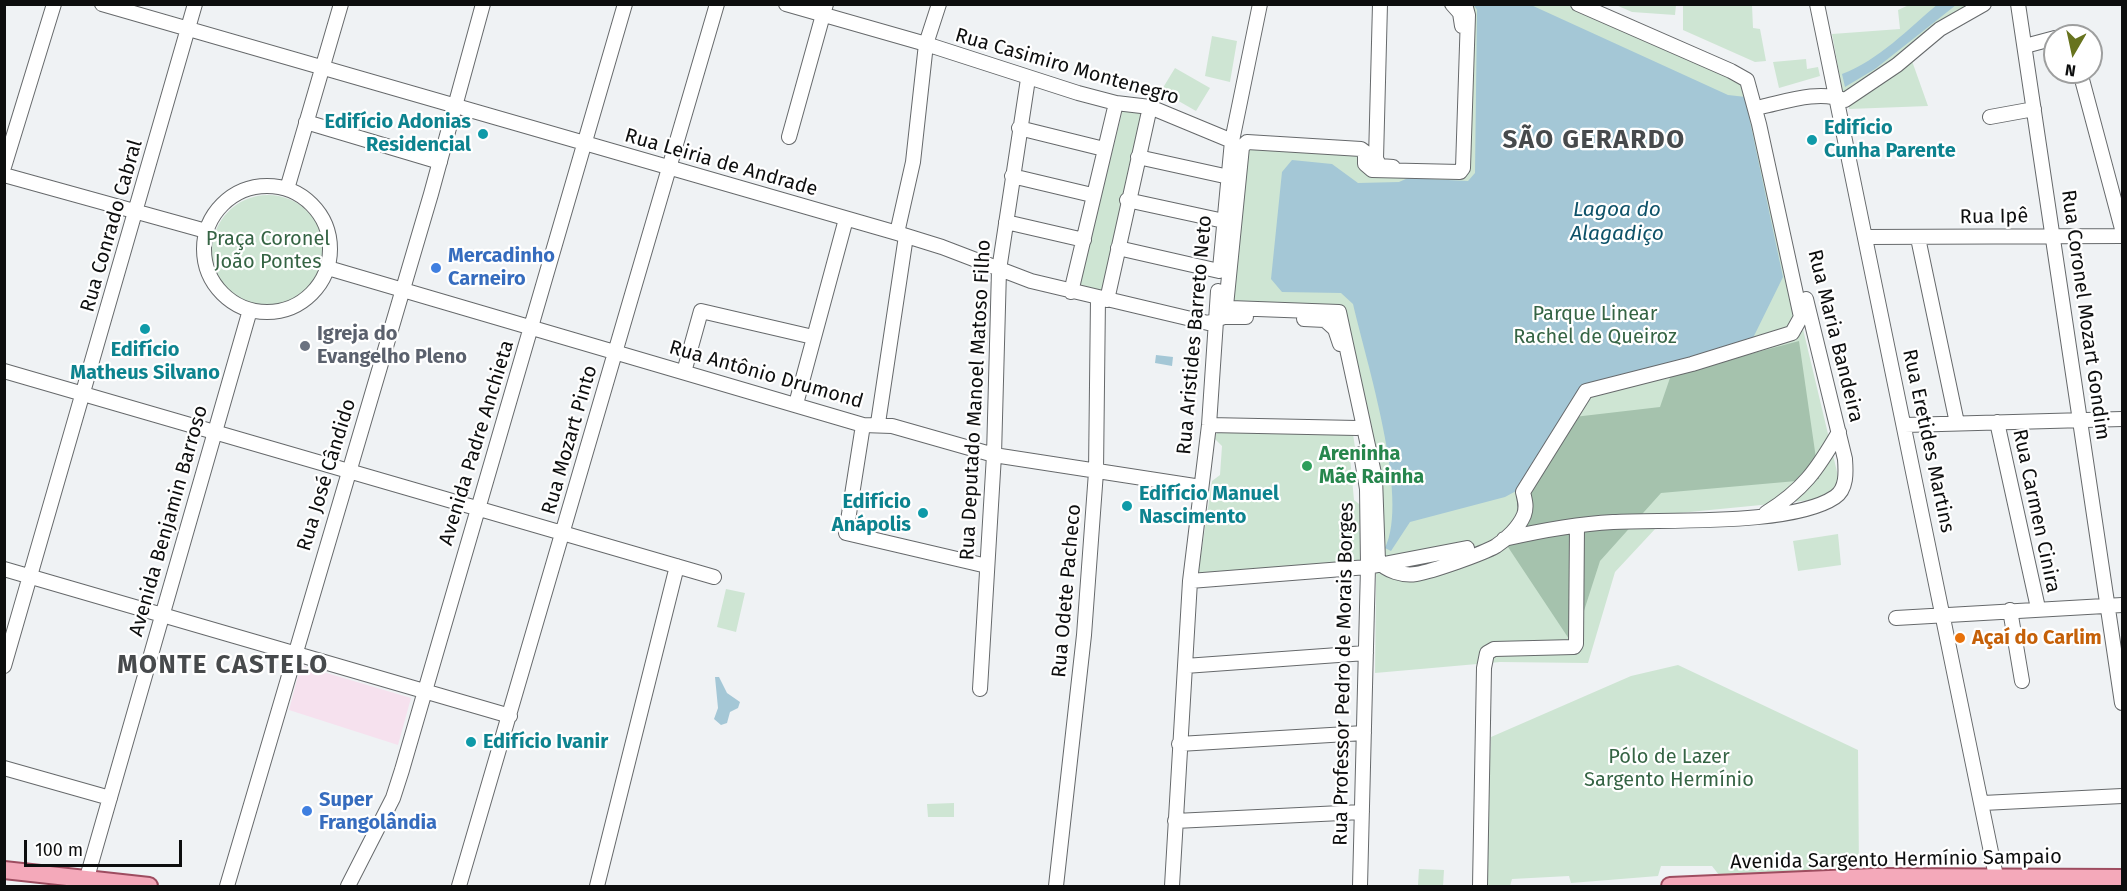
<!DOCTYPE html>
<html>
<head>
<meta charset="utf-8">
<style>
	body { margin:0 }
	#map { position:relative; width:2127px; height:891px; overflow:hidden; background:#eff2f4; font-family:"Fira Sans",sans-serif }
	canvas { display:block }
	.frame { position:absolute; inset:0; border:6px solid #0d0e0e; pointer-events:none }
	.north { position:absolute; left:2043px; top:24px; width:60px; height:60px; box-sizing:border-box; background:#fff; border:2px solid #9e9f9f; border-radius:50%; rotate:189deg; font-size:16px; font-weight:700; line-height:24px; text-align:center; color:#0d0e0e }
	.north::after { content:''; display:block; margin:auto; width:21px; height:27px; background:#67731e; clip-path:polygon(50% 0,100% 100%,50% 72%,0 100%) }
	.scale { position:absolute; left:24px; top:840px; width:158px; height:27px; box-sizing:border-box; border:3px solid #0d0e0e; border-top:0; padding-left:8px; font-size:18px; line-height:21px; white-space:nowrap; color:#0d0e0e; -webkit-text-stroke:4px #fff; paint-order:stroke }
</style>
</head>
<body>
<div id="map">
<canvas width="2127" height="891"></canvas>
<div class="frame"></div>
<div class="north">N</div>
<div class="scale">100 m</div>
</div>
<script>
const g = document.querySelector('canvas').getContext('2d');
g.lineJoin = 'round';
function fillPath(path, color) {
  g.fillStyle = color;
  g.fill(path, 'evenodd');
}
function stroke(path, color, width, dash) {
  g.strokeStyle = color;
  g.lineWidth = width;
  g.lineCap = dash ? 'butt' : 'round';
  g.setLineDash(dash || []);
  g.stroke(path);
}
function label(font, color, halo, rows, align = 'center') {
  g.font = font + ' "Fira Sans",sans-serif';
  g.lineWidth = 4.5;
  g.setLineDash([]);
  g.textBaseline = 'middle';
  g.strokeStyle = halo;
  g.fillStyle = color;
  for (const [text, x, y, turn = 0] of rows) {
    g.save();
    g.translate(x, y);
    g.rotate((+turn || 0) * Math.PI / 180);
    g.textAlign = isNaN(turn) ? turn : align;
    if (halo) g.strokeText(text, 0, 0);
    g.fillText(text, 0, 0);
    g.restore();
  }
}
const education = new Path2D(`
	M303,666L411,698L398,745L289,710L300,668Z`);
const green = new Path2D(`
	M1465,5H1578L1743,77L1843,497L1669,514L1615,572L1588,663L1500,662L1375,673L1377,498L1341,316L1230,308L1242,147L1361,149L1365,164L1456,174Z
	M1616,5H1676L1675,15L1632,12Z
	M1683,5H1752L1753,28L1760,29L1766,61L1755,62L1683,30Z
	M1909,5H1975L1843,94L1832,34L1900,29L1898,10Z
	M1212,36L1237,41L1230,82L1205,76Z
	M1806,59L1807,69L1818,67L1820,76L1779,88L1773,62Z
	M1912,61L1928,106L1849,109V106Z
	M1175,68L1210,88L1196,111L1161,91Z
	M1123,109L1142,111L1144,118L1102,290L1099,293L1080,289L1079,284Z
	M212 251a56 56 0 1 1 112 0a56 56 0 1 1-112 0Z
	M1222,430L1353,434L1356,454L1350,457L1354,500L1363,507L1362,560L1198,574L1212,481L1220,475L1222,446L1215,439L1216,434Z
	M1838,534L1841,565L1798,571L1793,541Z
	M726,589L745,593L736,632L717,627Z
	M1678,665L1858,750L1859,873L1719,875L1712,866H1661L1658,876L1571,883L1569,876L1512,879L1510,886H1490L1484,882L1491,737L1631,676Z
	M954,803V817H928L927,804Z
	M1419,869L1444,870L1443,886L1418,885Z`);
const forest = new Path2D(`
	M1799,341L1819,479L1661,493L1600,561L1573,645L1506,544L1526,491L1574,417L1660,407L1671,375Z`);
const water = new Path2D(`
	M1473,4L1531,5L1728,95L1746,97L1752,109L1748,112L1783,277L1752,340L1699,357L1585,386L1518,490L1505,497L1410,522L1391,551L1385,548C1410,498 1366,361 1353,304L1341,293L1282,292L1271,279L1282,172L1292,160L1332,164L1358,183L1399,182L1408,178L1468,181L1475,173L1477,10Z
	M1938,4L1956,5L1875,69L1845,87L1842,74C1879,60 1908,29 1938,4Z
	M1156,355L1173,357L1172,366L1155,363Z
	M715,677H719L727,693L740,702L738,708L730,712L727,723L721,725L714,719L718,708Z`);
const minor = new Path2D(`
	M102,4L897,233L942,247L1031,281L1208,323L1224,317H1246
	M786,4L926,44L1078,93L1116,103L1150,107L1232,141
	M1380,4L1376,159L1380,166L1393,167
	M1452,4L1460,13L1462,26
	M1465,4L1468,15L1463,168L1460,172L1372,170L1365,164V152L1361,149L1247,142L1242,147L1226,306L1230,308L1339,312L1375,478L1378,561C1386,571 1403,576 1416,574C1433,571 1482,554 1496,546C1507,539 1519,527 1524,515C1527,507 1525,500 1523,492L1586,391L1692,364L1792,333L1801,317L1759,124L1747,80L1731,71L1578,4
	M1817,4L1998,886
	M2018,4L2122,703
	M2025,46L2055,38
	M2080,72L2122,229
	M1761,107C1788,101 1818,90 1845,100L1897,65L1940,29L1984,4
	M1990,117L2034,109
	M306,122L440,162
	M1019,128L1104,149
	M789,137L826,4
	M1138,157L1229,177
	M4,167L54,4
	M4,175L206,231
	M1012,176L1092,195
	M204 249a63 63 0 1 1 126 0a63 63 0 1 1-126 0Z
	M287,189L341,4
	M1127,200L1224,221
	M1006,222L1084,240
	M897,233L913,162L926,44L939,4
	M1866,237L2122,236
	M1918,238L1957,423
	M1118,248L1219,271
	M328,268L863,425L892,426L994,455L1201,487
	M1220,269L1232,141L1260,4
	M1071,292L1116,103
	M1107,300L1150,107
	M1304,319L1325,320L1335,329L1340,344
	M4,371L714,577
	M684,372L701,311L813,337
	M796,404L846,219
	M1997,422L2038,608
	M878,423L906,236
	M863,425L846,533L987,566
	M1209,425L1357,428
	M1905,425L2122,419
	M1766,513C1803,490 1817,470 1839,432
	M1504,539C1539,531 1576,524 1613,522C1666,519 1792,526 1835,497C1847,489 1846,472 1845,459L1806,299
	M4,569L510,716
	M1190,581L1368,567L1467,548
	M2010,610L2022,681
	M1896,618L2122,605
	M4,666L195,4
	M1185,666L1366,653
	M980,689L994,455L999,270L1028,79
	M1179,744L1364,733
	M4,768L110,798
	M1983,803L2122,796
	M1175,821L1362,812
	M86,881L250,310
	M227,886L431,194L483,4
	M348,886L393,798L402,770L625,4
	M459,886L717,4
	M597,886L677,566
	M1056,886L1084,635L1096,472L1098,298
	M1172,886L1190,581L1209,425L1218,291
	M1360,886L1368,567L1367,489L1361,454
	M1480,886L1484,668L1487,653L1494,649L1574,647L1576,644L1577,526`);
const major = new Path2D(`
	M4,870L149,886
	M1670,886L1874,877L2122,878`);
const markers = [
	[483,134,6,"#0f9aa8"],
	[1812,140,6,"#0f9aa8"],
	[436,268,6,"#3f7fe0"],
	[145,329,6,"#0f9aa8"],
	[305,346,6,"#6b7280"],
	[1307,466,6,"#2e9e5b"],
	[1127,506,6,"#0f9aa8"],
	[923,513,6,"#0f9aa8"],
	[1960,638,6,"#e8710a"],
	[471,742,6,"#0f9aa8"],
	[307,811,6,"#3f7fe0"]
];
const streetNames = [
	["Rua Casimiro Montenegro",1067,67,16],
	["Rua Leiria de Andrade",721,163,16],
	["Rua Ipê",1994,217,-1],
	["Rua Conrado Cabral",112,226,-74],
	["Rua Coronel Mozart Gondim",2085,315,82],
	["Rua Aristides Barreto Neto",1195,335,-85],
	["Rua Maria Bandeira",1835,336,76],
	["Rua Antônio Drumond",766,375,16],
	["Rua Deputado Manoel Matoso Filho",976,400,-87],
	["Rua Mozart Pinto",570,440,-74],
	["Rua Eretides Martins",1928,441,78],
	["Avenida Padre Anchieta",477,443,-73],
	["Rua José Cândido",327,475,-73],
	["Rua Carmen Cinira",2036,511,78],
	["Avenida Benjamin Barroso",169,521,-74],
	["Rua Odete Pacheco",1067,591,-85],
	["Rua Professor Pedro de Morais Borges",1344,674,-89],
	["Avenida Sargento Hermínio Sampaio",1896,860,-1]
];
const cultureNames = [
	["Edifício Adonias",471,122,"right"],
	["Residencial",471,145,"right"],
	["Edifício",1824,128],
	["Cunha Parente",1824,151],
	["Edifício",145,350,"center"],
	["Matheus Silvano",145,373,"center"],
	["Edifício Manuel",1139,494],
	["Nascimento",1139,517],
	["Edifício",911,502,"right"],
	["Anápolis",911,525,"right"],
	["Edifício Ivanir",483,742]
];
const parkNames = [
	["Praça Coronel",268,239],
	["João Pontes",268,262],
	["Parque Linear",1595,314],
	["Rachel de Queiroz",1595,337],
	["Pólo de Lazer",1669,757],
	["Sargento Hermínio",1669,780]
];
const shopNames = [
	["Mercadinho",448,256],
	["Carneiro",448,279],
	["Super",319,800],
	["Frangolândia",319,823]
];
const worshipNames = [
	["Igreja do",317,334],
	["Evangelho Pleno",317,357]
];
const leisureNames = [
	["Areninha",1319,454],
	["Mãe Rainha",1319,477]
];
const foodNames = [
	["Açaí do Carlim",1972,638]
];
const waterNames = [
	["Lagoa do",1617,210],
	["Alagadiço",1617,234]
];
const districtNames = [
	["SÃO GERARDO",1594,141],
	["MONTE CASTELO",223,666]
];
fillPath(education, '#f6e1ee');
fillPath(green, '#cee5d3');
fillPath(forest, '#a5c2ad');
fillPath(water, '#a4c7d6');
stroke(minor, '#66696b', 16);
stroke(major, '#9e4d60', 20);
stroke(minor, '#fff', 14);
stroke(major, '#f4a9ba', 16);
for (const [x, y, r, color] of markers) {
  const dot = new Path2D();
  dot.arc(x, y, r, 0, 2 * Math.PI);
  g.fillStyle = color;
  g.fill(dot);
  stroke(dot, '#fff', 2);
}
label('20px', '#0d0e0e', '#fff', streetNames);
label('bold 20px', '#0d838f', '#fff', cultureNames, 'left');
label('20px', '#356444', '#fff', parkNames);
label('bold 20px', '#366cbe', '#fff', shopNames, 'left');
label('bold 20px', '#5b616d', '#fff', worshipNames, 'left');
label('bold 20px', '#27864d', '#fff', leisureNames, 'left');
label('bold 20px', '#c56008', '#fff', foodNames, 'left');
label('italic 21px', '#0e5269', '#fff', waterNames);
g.letterSpacing = '1.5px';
label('bold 26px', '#474a4c', '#fff', districtNames);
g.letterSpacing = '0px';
</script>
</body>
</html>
